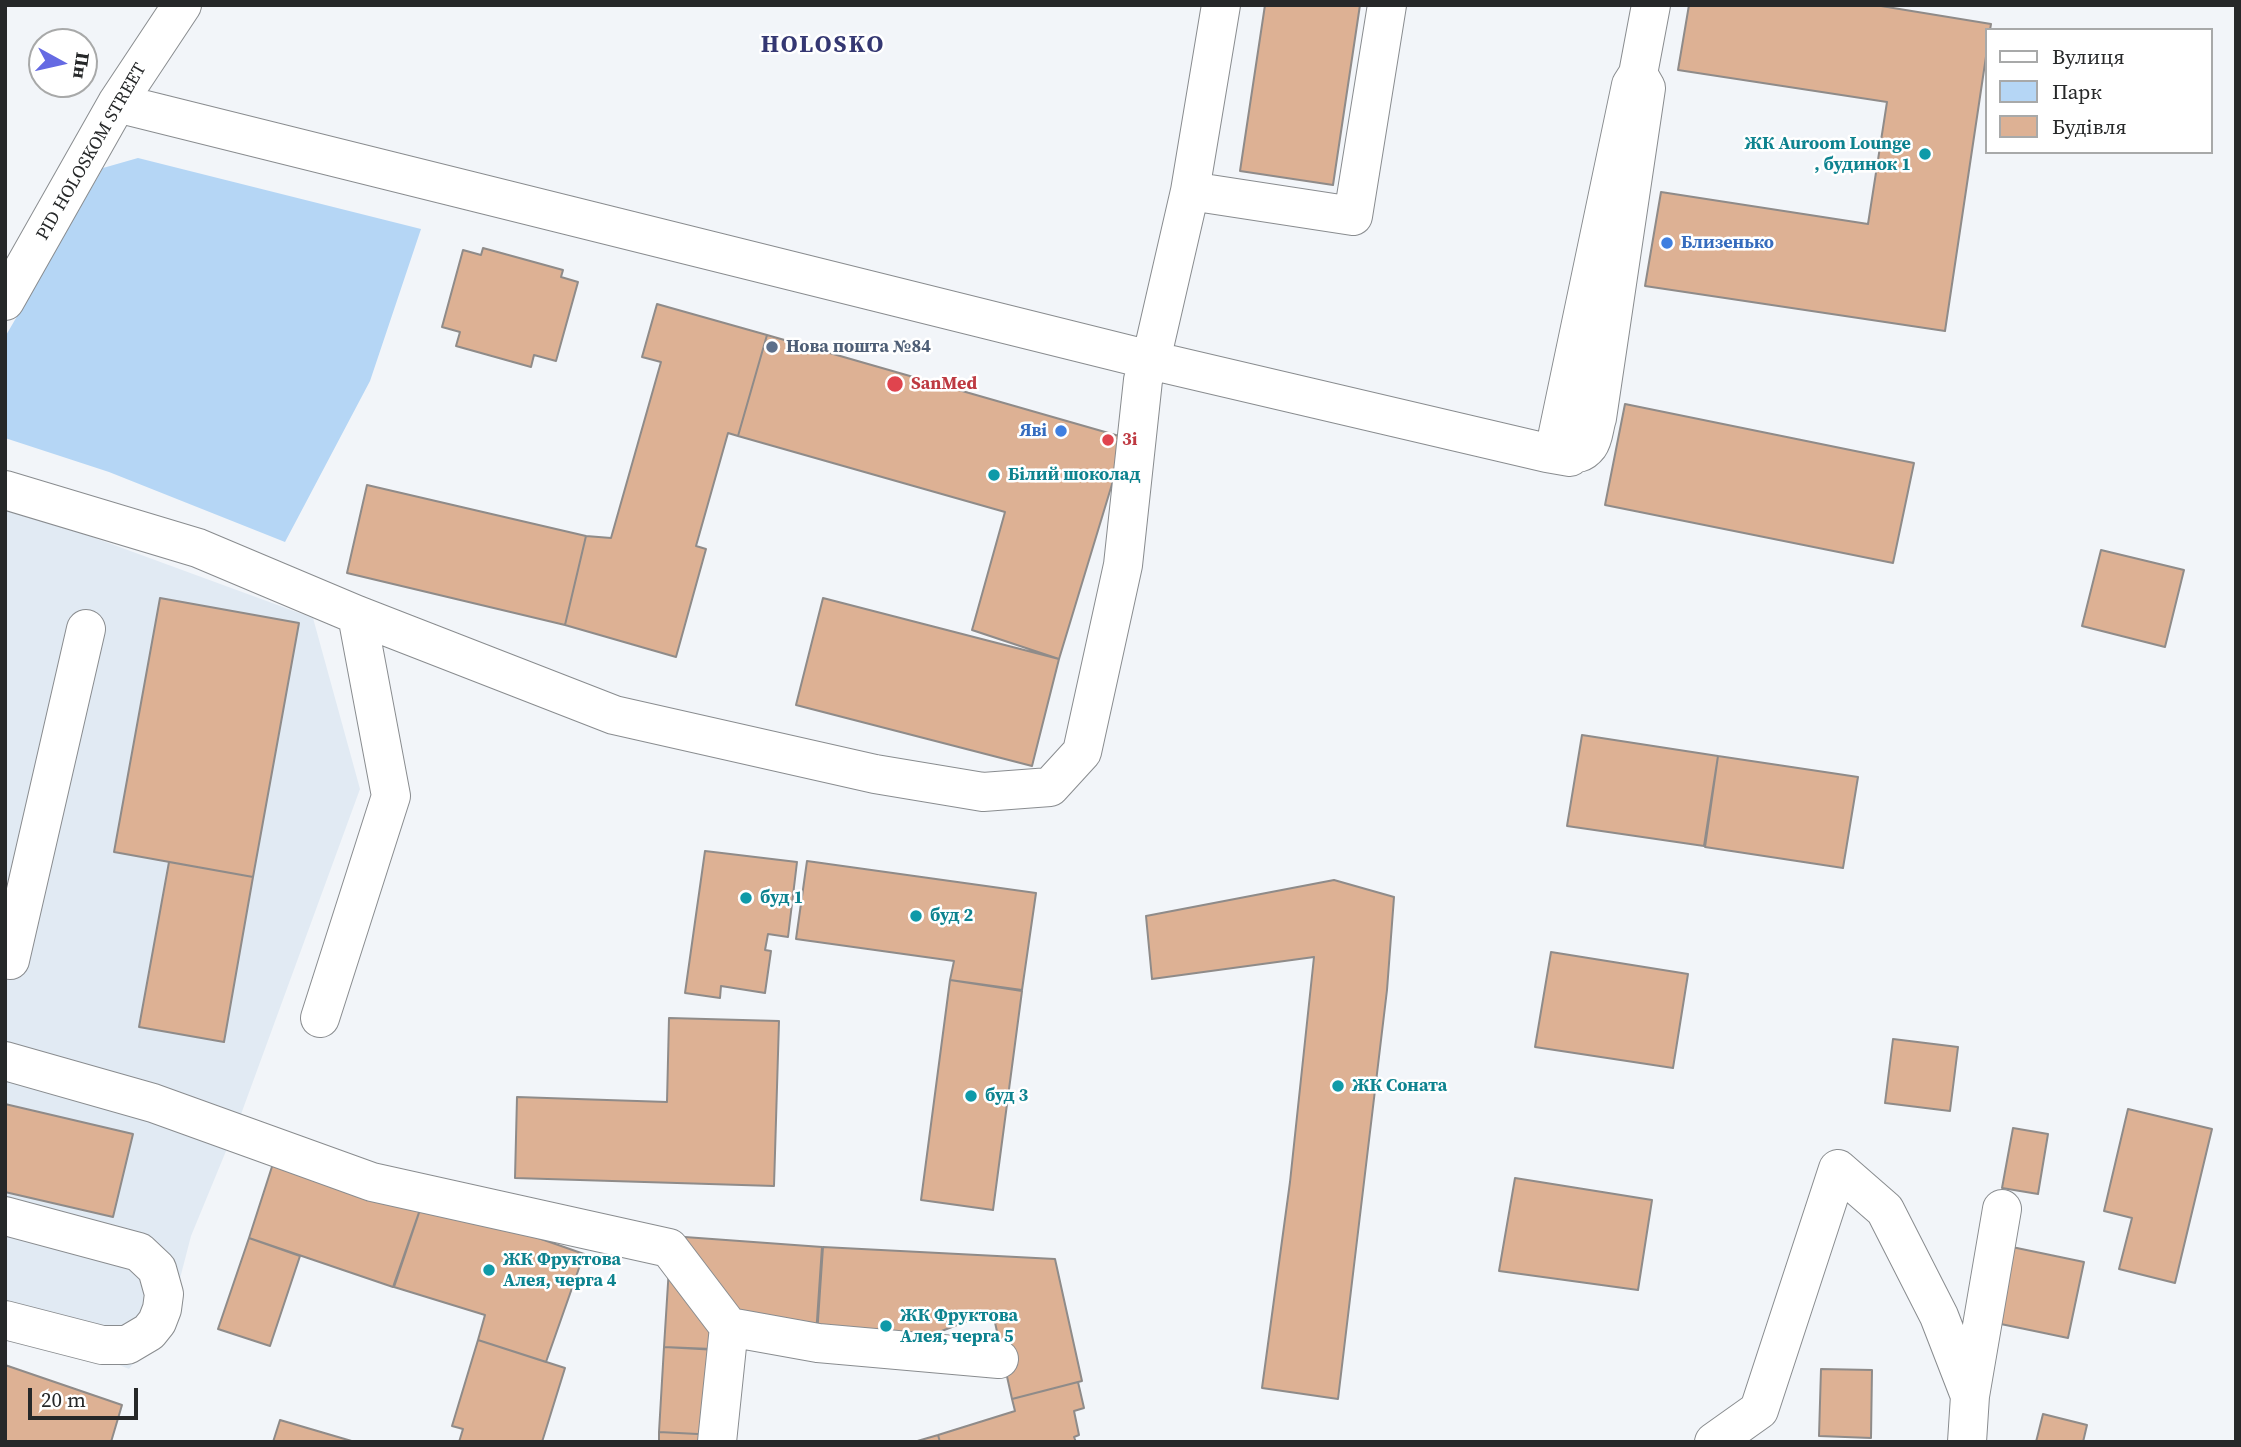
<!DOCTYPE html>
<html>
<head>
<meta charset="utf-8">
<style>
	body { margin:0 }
	#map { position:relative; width:2241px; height:1447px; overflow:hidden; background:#f2f5f9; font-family:"Source Serif 4",serif }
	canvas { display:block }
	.frame { position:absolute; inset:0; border:7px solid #262829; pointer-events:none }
	.legend { position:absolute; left:1985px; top:28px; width:228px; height:126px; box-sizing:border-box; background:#fff; border:2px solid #a8a9a9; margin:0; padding:9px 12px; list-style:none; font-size:21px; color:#262829 }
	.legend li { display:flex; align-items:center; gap:14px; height:35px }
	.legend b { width:35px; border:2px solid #a8a9a9 }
	.north { position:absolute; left:28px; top:28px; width:70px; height:70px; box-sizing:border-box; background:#fff; border:2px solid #a8a9a9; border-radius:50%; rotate:98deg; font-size:19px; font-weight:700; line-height:28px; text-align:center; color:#262829 }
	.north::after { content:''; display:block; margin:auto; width:24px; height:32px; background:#656ae3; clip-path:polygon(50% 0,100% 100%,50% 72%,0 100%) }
	.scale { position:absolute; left:28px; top:1388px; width:110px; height:32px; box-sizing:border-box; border:4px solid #262829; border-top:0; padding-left:9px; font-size:21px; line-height:24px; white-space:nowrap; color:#262829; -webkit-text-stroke:5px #fff; paint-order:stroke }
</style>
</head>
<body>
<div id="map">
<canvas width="2241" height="1447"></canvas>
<div class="frame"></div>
<ul class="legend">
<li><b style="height:9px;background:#fff"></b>Вулиця</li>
<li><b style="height:19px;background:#b5d6f5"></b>Парк</li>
<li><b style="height:19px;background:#ddb194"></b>Будівля</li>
</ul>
<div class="north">Пн</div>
<div class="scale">20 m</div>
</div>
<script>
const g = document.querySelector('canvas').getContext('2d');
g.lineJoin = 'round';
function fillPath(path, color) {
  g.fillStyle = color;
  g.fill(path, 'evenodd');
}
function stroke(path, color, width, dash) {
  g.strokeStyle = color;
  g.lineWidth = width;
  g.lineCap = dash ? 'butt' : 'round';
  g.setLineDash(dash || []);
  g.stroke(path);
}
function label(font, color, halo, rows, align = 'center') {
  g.font = font + ' "Source Serif 4",serif';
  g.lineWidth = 5;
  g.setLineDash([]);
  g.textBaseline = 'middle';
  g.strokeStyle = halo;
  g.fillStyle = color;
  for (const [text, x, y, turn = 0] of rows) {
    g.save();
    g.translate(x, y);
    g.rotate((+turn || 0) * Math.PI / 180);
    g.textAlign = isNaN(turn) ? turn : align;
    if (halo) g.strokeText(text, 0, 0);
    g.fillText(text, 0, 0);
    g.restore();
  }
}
const built = new Path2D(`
	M5,505L313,618L360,789L240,1117L191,1236L170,1317L129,1369L5,1318Z`);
const green = new Path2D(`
	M138,158L421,229L370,381L285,542L109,472L5,438V337L103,168Z`);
const building = new Path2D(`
	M1265,5H1360L1333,185L1240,171Z
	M1689,5H1875L1991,24L1990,30H1987V50L1945,331L1645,286L1661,192L1868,224L1887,102L1678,70Z
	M483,248L563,270L561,277L578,282L556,361L534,355L531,367L456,346L460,332L442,327L463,250L481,255Z
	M657,304L767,335L738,436L728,433L696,546L706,549L676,657L565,625L586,536L611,538L661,362L642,357Z
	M767,335L1126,438L1059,659L972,630L1005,512L738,436Z
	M1625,404L1914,463L1893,563L1605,505Z
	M367,485L586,536L565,625L347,573Z
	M2101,550L2184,570L2165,647L2082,626Z
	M160,598L299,623L253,877L114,852Z
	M823,598L1059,659L1032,766L796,705Z
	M1582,735L1718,756L1704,846L1567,826Z
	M1718,756L1858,777L1843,868L1705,847Z
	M705,851L797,862L788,937L768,934L765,950L771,951L765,993L721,986L720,998L685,993Z
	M807,861L1036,893L1022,990L950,980L954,961L796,939Z
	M169,862L253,877L224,1042L139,1027Z
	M1334,880L1394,897L1387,990L1338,1399L1262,1388L1290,1182L1314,957L1152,979L1146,916Z
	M1551,952L1688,974L1673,1068L1535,1047Z
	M950,980L1022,991L993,1210L921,1200Z
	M669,1018L779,1021L774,1186L515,1178L517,1097L667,1102Z
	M1893,1039L1958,1047L1950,1111L1885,1103Z
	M5,1104L133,1134L113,1217L5,1192Z
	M2128,1109L2212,1129L2175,1283L2119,1269L2132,1218L2104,1211Z
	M2013,1128L2048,1134L2038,1194L2002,1188Z
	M278,1148L424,1198L393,1287L249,1238Z
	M1515,1178L1652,1200L1638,1290L1499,1271Z
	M424,1198L584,1254L546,1362L478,1340L485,1315L394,1287Z
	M671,1236L822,1247L816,1335L736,1350L664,1347Z
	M249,1238L300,1256L270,1346L218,1329Z
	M823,1247L1055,1259L1082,1381L1012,1399L994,1318L980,1316L906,1345L817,1335Z
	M2012,1247L2084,1262L2068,1338L1996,1323Z
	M478,1340L565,1368L542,1442H459L463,1429L452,1426Z
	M664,1347L735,1351L736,1436L659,1432Z
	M5,1365L122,1405L111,1442H5Z
	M1821,1369L1872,1370L1871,1438L1819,1436Z
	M1078,1382L1084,1408L1074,1411L1079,1435L1074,1437L1076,1442H940L938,1435L1015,1411L1012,1399Z
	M2043,1414L2087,1425L2083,1442H2036Z
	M280,1420L355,1442H273Z
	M659,1432L736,1436V1442H659Z
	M938,1435L940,1442H914Z`);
const minor = new Path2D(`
	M1638,74L1646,88L1597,418C1594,427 1594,438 1589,445C1576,462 1560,450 1558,433L1631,85L1638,74L1651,5
	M117,103L1150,360L1547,453L1570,457L1571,453
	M1190,191L1353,216L1387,5
	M5,301L117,103L182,5
	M5,490L198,548L357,615L614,715L875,774L983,792L1050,787L1082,752L1123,565L1143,380L1155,343L1190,191L1221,5
	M5,958L10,960L86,629
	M320,1018L391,796L357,615
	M5,1061L153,1103L372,1182L669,1248L729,1327L818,1343L999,1359
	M5,1216L139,1252L157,1269L164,1294L162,1309L157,1322L149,1332L127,1345H102L5,1320
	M717,1442L729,1327
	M1714,1442L1759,1410L1838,1169L1885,1210L1939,1316L1970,1396
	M1967,1442L1970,1396L2002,1209`);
const markers = [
	[1925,154,7,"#0f9aa8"],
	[1667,243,7,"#3f7fe0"],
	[772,347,7,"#5c6f8a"],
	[895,384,9,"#e0444e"],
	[1061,431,7,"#3f7fe0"],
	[1108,440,7,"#e0444e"],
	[994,475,7,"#0f9aa8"],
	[746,898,7,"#0f9aa8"],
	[916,916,7,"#0f9aa8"],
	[1338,1086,7,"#0f9aa8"],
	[971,1096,7,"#0f9aa8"],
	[489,1270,7,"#0f9aa8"],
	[886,1326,7,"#0f9aa8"]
];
const cultureNames = [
	["ЖК Auroom Lounge",1911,144,"right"],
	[", будинок 1",1911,165,"right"],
	["Білий шоколад",1008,475],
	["буд 1",760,898],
	["буд 2",930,916],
	["ЖК Соната",1352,1086],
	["буд 3",985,1096],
	["ЖК Фруктова",503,1260],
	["Алея, черга 4",503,1281],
	["ЖК Фруктова",900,1316],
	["Алея, черга 5",900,1337]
];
const streetNames = [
	["PID HOLOSKOM STREET",92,152,-60]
];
const shopNames = [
	["Близенько",1681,243],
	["Яві",1047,431,"right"]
];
const serviceNames = [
	["Нова пошта №84",786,347]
];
const healthNames = [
	["SanMed",911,384],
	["3i",1122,440]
];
const districtNames = [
	["HOLOSKO",823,46]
];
fillPath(built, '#e1eaf3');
fillPath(green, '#b5d6f5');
fillPath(building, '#ddb194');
stroke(building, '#8f8b89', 2);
stroke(minor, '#898c8f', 40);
stroke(minor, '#fff', 38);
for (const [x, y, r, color] of markers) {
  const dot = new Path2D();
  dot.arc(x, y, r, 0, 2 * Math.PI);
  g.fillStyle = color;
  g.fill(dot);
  stroke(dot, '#fff', 2.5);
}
label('bold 18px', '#0d838f', '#fff', cultureNames, 'left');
label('18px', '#262829', '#fff', streetNames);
label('bold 18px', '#366cbe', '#fff', shopNames, 'left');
label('bold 18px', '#4e5e75', '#fff', serviceNames, 'left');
label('bold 18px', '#be3a42', '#fff', healthNames, 'left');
g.letterSpacing = '2px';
label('bold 24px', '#343772', '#fff', districtNames);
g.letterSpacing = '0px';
</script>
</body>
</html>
